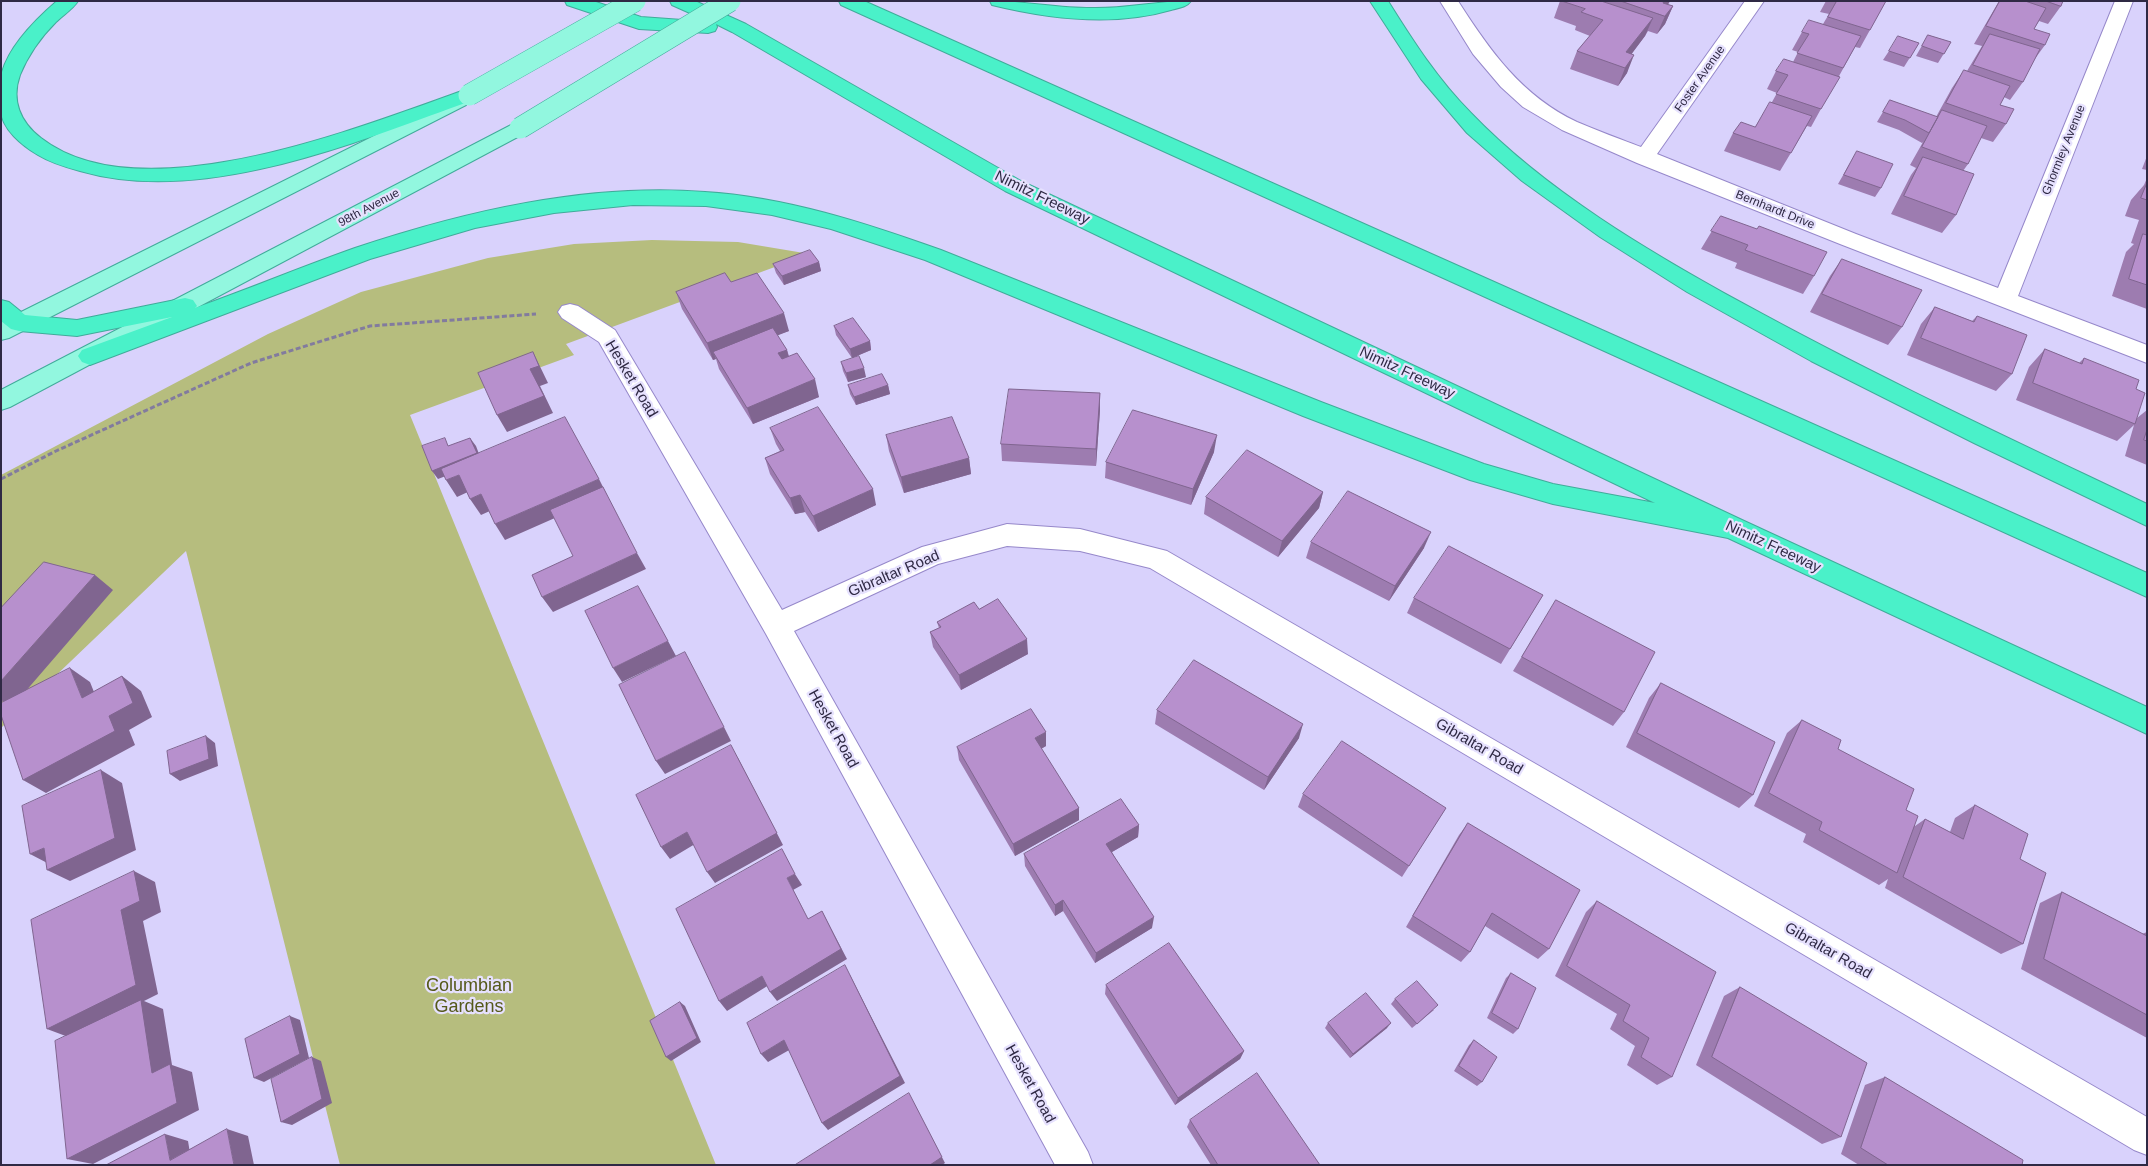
<!DOCTYPE html>
<html>
<head>
<meta charset="utf-8">
<style>
	body { margin:0 }
	#map { position:relative; width:2148px; height:1166px; overflow:hidden; background:#d9d2fc; font-family:Helvetica,sans-serif }
	canvas { display:block }
	.frame { position:absolute; inset:0; border:2px solid #2f2944; pointer-events:none }
</style>
</head>
<body>
<div id="map">
<canvas width="2148" height="1166"></canvas>
<div class="frame"></div>
</div>
<script>
const g = document.querySelector('canvas').getContext('2d');
g.lineJoin = 'round';
function fillPath(path, color) {
  g.fillStyle = color;
  g.fill(path, 'evenodd');
}
function stroke(path, color, width, dash) {
  g.strokeStyle = color;
  g.lineWidth = width;
  g.lineCap = dash ? 'butt' : 'round';
  g.setLineDash(dash || []);
  g.stroke(path);
}
function label(font, color, halo, rows, align = 'center') {
  g.font = font + ' Helvetica,sans-serif';
  g.lineWidth = 4.5;
  g.setLineDash([]);
  g.textBaseline = 'middle';
  g.strokeStyle = halo;
  g.fillStyle = color;
  for (const [text, x, y, turn = 0] of rows) {
    g.save();
    g.translate(x, y);
    g.rotate((+turn || 0) * Math.PI / 180);
    g.textAlign = isNaN(turn) ? turn : align;
    if (halo) g.strokeText(text, 0, 0);
    g.fillText(text, 0, 0);
    g.restore();
  }
}
const green = new Path2D(`
	M652,240L738,242L810,254L566,344L574,355L410,415L716,1165H340L186,551L1,728V475L268,334L361,292L488,258L574,244Z`);
const path = new Path2D(`
	M1,479L56,451L251,363L370,326L536,314`);
const minor = new Path2D(`
	M1440,1H1458C1490,51 1522,96 1577,122C1598,131 1620,139 1641,147L1745,1H1764L1657,154L1856,234L1998,288L2115,1H2133L2018,296L2147,345V363L1840,244L1637,163L1562,130L1523,107L1501,87L1473,54Z
	M570,304L578,306L615,330L782,610L922,547L1007,524L1080,529L1167,551L2147,1117V1155L2134,1150L1150,568L1080,551L1007,546L938,564L794,631L1088,1152L1093,1165H1055L766,634L599,342L562,318L558,312L562,306Z`);
const major = new Path2D(`
	M459,95L466,97L469,101L466,105L9,338L1,340V322L452,97Z
	M520,122L527,124L530,128L527,132L10,407L1,410V390L513,124Z`);
const highway = new Path2D(`
	M57,1H78C73,9 63,15 56,22C41,37 28,55 20,75C11,100 20,122 41,138C140,215 357,128 462,91L469,89L476,91L479,95L476,99C359,141 204,207 80,171C65,167 51,163 38,155C23,146 1,129 1,110C1,98 0,83 2,72C10,45 36,19 57,1Z
	M565,1H593L641,17L710,22L672,5L670,1H695L746,24L1021,181L1742,520L2147,707V734L1728,538L1553,504L1470,480L1303,416L925,260L831,229L772,215L706,206L633,205L554,213L475,228L370,259L90,365L82,362L78,356L82,350L172,317L77,336L19,331L11,329L1,321V300L9,302L25,315L77,320L185,298L193,300L197,306L195,308C249,289 301,267 355,248C466,211 587,183 705,192C786,197 865,223 941,250L1321,402L1484,464L1553,484L1655,503L1005,191L732,32L716,24L717,27L715,31L708,33L639,29L567,5Z
	M839,1H864L2147,573V597L841,5Z
	M990,1C1024,1 1056,8 1091,8C1125,9 1157,1 1191,1C1187,7 1178,8 1171,10C1113,27 1049,19 992,5Z
	M1370,1H1388C1413,41 1438,80 1471,113C1546,191 1649,252 1744,304C1875,376 2011,439 2147,504V526L1974,443L1811,361L1687,292L1600,237L1522,181L1467,133L1421,79Z`);
const majorBridge = new Path2D(`
	M469,95L635,1
	M520,128L730,1`);
const wall = new Path2D(`
	M1560,1H1670L1668,5L1673,6L1665,24L1657,34L1648,31L1645,36L1631,54L1627,73L1618,86L1570,69L1577,51L1590,36L1575,30L1576,26L1554,18Z
	M1826,1H1886L1860,48L1855,47L1811,127L1807,126L1780,171L1724,151L1733,133L1755,127L1772,102L1777,93L1767,89L1776,71L1793,62L1798,52L1792,50L1802,32L1823,24L1829,14L1820,12Z
	M1999,1H2063L2061,6L2048,24L2039,21L2034,29L2045,45L2034,60L2023,82L2010,100L2004,97L2000,105L2006,124L1993,142L1981,138L1968,164L1963,171L1956,215L1942,233L1891,214L1911,175L1916,168L1910,165L1923,142L1922,143L1899,130L1877,122L1890,100L1936,117L1952,88L1964,70L1967,71L1982,46L1974,44Z
	M1928,35L1951,42L1938,63L1916,56Z
	M1919,43L1904,67L1883,60L1889,51Z
	M1857,151L1881,188L1875,197L1838,184Z
	M2147,156V170L2142,169Z
	M2147,178V309L2112,296L2126,252L2134,244L2131,243L2139,220L2125,216L2131,200L2144,185Z
	M1721,216L1814,276L1803,294L1735,268L1737,263L1701,249Z
	M1842,259L1902,327L1888,345L1810,312L1830,276Z
	M819,262L821,271L784,285L776,273L773,264Z
	M731,282L789,331L777,335L787,350L789,356L819,397L753,424L719,369L716,359L713,360L682,309L676,292Z
	M1935,307L1972,321L1977,316L2012,374L1996,391L1907,355L1921,324Z
	M834,326L870,341L871,350L852,358L836,335Z
	M2045,349L2079,363L2084,358L2136,389L2137,418L2147,410V465L2125,456L2134,425L2117,441L2016,400L2029,367Z
	M841,362L866,377L848,382L843,371Z
	M848,385H888L890,394L856,405L850,394Z
	M1100,393V410L1096,466L1002,461L1001,444Z
	M770,428L876,505L818,532L805,512L795,514L770,474L765,458L780,451L776,444Z
	M886,435L969,458L971,474L904,493L889,451Z
	M1214,452L1191,505L1105,478L1106,462Z
	M1323,492L1319,508L1278,557L1204,514L1206,497Z
	M1311,542L1424,548L1389,601L1306,558Z
	M1543,595L1501,664L1407,613L1414,598Z
	M1556,600L1624,712L1613,726L1513,671Z
	M979,609L1028,654L961,690L933,647L930,632L939,628L937,622Z
	M1661,683L1753,795L1739,808L1626,747L1649,698Z
	M1157,710L1299,738L1264,790L1155,724Z
	M1802,720L1906,810L1915,826L1925,819L1950,832L1955,818L1975,805L2020,859L2023,944L2001,954L1885,888L1888,879L1879,885L1803,842L1806,834L1754,806L1787,733Z
	M1046,746L1041,749L1079,808V820L1015,856L959,760L957,747Z
	M1303,794L1446,808L1402,877L1298,807Z
	M1468,823L1549,949L1538,959L1485,926L1470,952L1461,962L1406,927L1459,835Z
	M1139,825L1138,837L1112,852L1152,928L1095,963L1063,911L1055,916L1025,866L1024,854Z
	M2062,892L2142,934L2147,932V1038L2021,969L2040,903Z
	M1597,901L1672,1077L1657,1085L1627,1065L1635,1046L1610,1029L1617,1014L1555,976L1586,912Z
	M1511,973L1518,1029L1513,1034L1487,1018L1506,978Z
	M1106,985L1244,1051L1240,1059L1175,1105L1105,994Z
	M1740,987L1841,1137L1822,1144L1696,1065L1724,996Z
	M1395,999L1434,1010L1412,1028L1391,1004Z
	M1328,1023L1387,1028L1350,1058L1325,1028Z
	M1474,1040L1482,1082L1477,1086L1454,1071L1469,1045Z
	M1885,1077L2022,1165H1859L1841,1154L1865,1085Z
	M1190,1120L1320,1165H1211L1187,1127Z`);
const shadedWall = new Path2D(`
	M1664,1H1670L1660,15L1658,14Z
	M1673,6L1665,24L1657,34L1665,16Z
	M1653,18L1645,36L1622,67L1626,52Z
	M1634,55L1627,73L1618,86L1625,68Z
	M819,262L821,271L784,285L782,276Z
	M784,313L789,331L717,359L713,352L716,359L713,360L707,343Z
	M870,341L871,350L852,358L850,349Z
	M787,350L791,367L783,370L778,353Z
	M533,352L548,383L540,386L553,413L507,432L497,415L530,369Z
	M864,368L866,377L848,382L846,373Z
	M815,379L819,397L753,424L747,408Z
	M888,385L890,394L856,405L854,397Z
	M1100,393V410L1096,466V449Z
	M1217,435L1214,452L1191,505L1193,489Z
	M470,438L476,446L482,462L438,479L432,471Z
	M969,458L971,474L904,493L901,477Z
	M459,475L470,491L457,497L446,480Z
	M599,479L607,495L505,540L495,524Z
	M873,489L876,505L818,532L813,516Z
	M1323,492L1319,508L1278,557L1282,541Z
	M481,494L492,510L481,515L470,499Z
	M800,495L805,512L795,514L790,498Z
	M1431,532L1424,548L1389,601L1395,586Z
	M637,553L646,569L553,612L542,597Z
	M95,575L113,590L12,707L1,700V681Z
	M1027,639L1028,654L961,690L959,675Z
	M668,641L676,656L622,682L613,668Z
	M70,668L90,682L102,712L82,698Z
	M122,676L141,691L152,717L129,730L135,745L46,793L23,780L109,716Z
	M1303,724L1299,738L1264,790L1268,777Z
	M724,727L731,741L665,774L656,761Z
	M1046,732V746L1035,752V738Z
	M206,736L215,743L218,766L180,781L170,774Z
	M738,758L783,845L715,883L707,872Z
	M101,770L122,783L136,850L70,881L47,870Z
	M1079,808V820L1015,856L1013,844Z
	M1139,825L1138,837L1105,856L1106,844Z
	M687,832L695,844L670,859L661,847Z
	M44,848L53,866L30,854Z
	M134,871L155,882L161,912L143,921L158,994L144,1001L163,1009L172,1065L192,1072L199,1110L93,1164L67,1159L152,1073L71,1038L47,1029L121,910Z
	M795,874L802,885L793,890L814,930L787,878Z
	M1063,900V911L1055,916V905Z
	M822,911L847,959L777,1001L770,992Z
	M1154,917L1152,928L1095,963L1096,953Z
	M850,975L905,1083L828,1130L822,1123Z
	M762,976L769,985L727,1011L719,1001Z
	M680,1002L685,1006L701,1042L671,1061L666,1057Z
	M290,1016L300,1020L309,1058L264,1082L254,1078Z
	M1391,1023L1387,1028L1350,1058L1353,1054Z
	M784,1040L791,1049L768,1062L761,1054Z
	M1244,1051L1240,1059L1175,1105L1178,1098Z
	M312,1057L321,1061L332,1103L292,1125L281,1122Z
	M913,1101L945,1163L942,1165H930Z
	M227,1129L248,1136L254,1165H234Z
	M165,1134L188,1141L192,1165L170,1160Z`);
const building = new Path2D(`
	M1562,1H1601L1653,18L1626,52L1634,55L1625,68L1577,51L1603,20L1581,12L1585,9Z
	M1621,1H1664L1663,3L1673,6L1665,16Z
	M1837,1H1886L1870,30L1828,17Z
	M2000,1H2025L2046,8L2034,29L2050,34L2045,45L1986,26Z
	M2046,1H2063L2061,6Z
	M1809,20L1861,36L1843,68L1797,53L1809,34L1802,32Z
	M1990,34L2040,49L2023,82L1973,65Z
	M1928,35L1951,42L1944,54L1922,46Z
	M1898,36L1919,43L1910,58L1889,51Z
	M1784,59L1840,77L1821,109L1776,94L1788,75L1776,71Z
	M1964,70L2010,86L2000,105L2014,109L2006,124L1946,103Z
	M1890,100L1938,117L1929,133L1905,120L1883,112Z
	M1770,102L1812,116L1791,153L1733,133L1741,122L1755,127Z
	M1942,110L1987,126L1968,164L1922,147Z
	M1857,151L1893,164L1881,188L1844,175Z
	M1923,157L1974,174L1956,215L1904,196Z
	M2147,183V200L2141,198Z
	M1721,216L1757,229L1759,226L1827,252L1814,276L1745,250L1748,245L1711,231Z
	M2143,234L2147,235V285L2129,279Z
	M810,250L819,262L782,276L773,264Z
	M1842,259L1922,290L1902,327L1822,294Z
	M725,273L731,282L757,273L784,313L707,343L676,292Z
	M1935,307L1974,322L1977,316L2027,335L2012,374L1921,338Z
	M853,318L870,341L850,349L834,326Z
	M773,328L787,350L778,353L782,359L797,353L815,379L747,408L713,352Z
	M2045,349L2082,364L2084,358L2139,380L2136,389L2145,393L2135,424L2033,383Z
	M533,352L539,366L530,369L544,396L497,415L478,373Z
	M859,356L864,368L846,373L841,362Z
	M882,374L888,385L854,397L848,385Z
	M1009,389L1100,393L1096,449L1001,444Z
	M818,407L873,489L813,516L800,495L790,498L765,458L784,450L770,428Z
	M1133,410L1217,435L1193,489L1106,462Z
	M565,417L599,479L495,524L481,494L470,499L459,475L446,480L441,469Z
	M952,417L969,458L901,477L886,435Z
	M2147,430V441L2144,440Z
	M445,438L448,446L470,438L477,453L432,471L422,446Z
	M1247,450L1323,492L1282,541L1206,497Z
	M603,487L637,553L542,597L532,575L573,556L550,510Z
	M1348,491L1431,532L1395,586L1311,542Z
	M1449,546L1543,595L1510,649L1414,598Z
	M44,562L95,575L1,681V608Z
	M638,586L668,641L613,668L585,611Z
	M998,599L1027,639L959,675L930,632L941,627L937,622L974,602L979,609Z
	M1556,600L1655,652L1624,712L1522,657Z
	M685,652L724,727L656,761L619,685Z
	M1194,660L1303,724L1268,777L1157,710Z
	M70,668L82,698L122,676L133,703L109,716L115,731L23,780L1,715V703Z
	M1661,683L1775,742L1753,795L1637,733Z
	M1031,709L1046,732L1035,738L1079,808L1013,844L957,747Z
	M1802,720L1841,740L1838,749L1914,789L1906,810L1918,816L1897,873L1819,830L1822,822L1769,793Z
	M206,736L209,759L170,774L167,751Z
	M1342,741L1446,808L1409,866L1303,794Z
	M731,745L777,833L707,872L687,832L661,847L636,795Z
	M101,770L115,838L47,870L44,848L30,854L22,806Z
	M1121,799L1139,825L1106,844L1154,917L1096,953L1063,900L1055,905L1024,854Z
	M1975,805L2028,834L2020,859L2046,873L2023,944L1903,877L1925,819L1963,839Z
	M1468,823L1580,890L1549,949L1492,913L1470,952L1413,916Z
	M782,849L795,874L787,878L808,919L822,911L841,949L770,992L762,976L719,1001L676,909Z
	M134,871L140,901L121,910L136,985L47,1029L31,920Z
	M2062,892L2147,936V1015L2044,959Z
	M1597,901L1716,972L1672,1077L1641,1057L1649,1038L1623,1021L1630,1005L1567,966Z
	M1169,943L1244,1051L1178,1098L1106,985Z
	M845,965L900,1076L822,1123L784,1040L761,1054L747,1023Z
	M1511,973L1536,988L1518,1029L1492,1013Z
	M1417,981L1438,1005L1417,1024L1395,999Z
	M1740,987L1867,1063L1841,1137L1712,1057Z
	M1366,993L1391,1023L1353,1054L1328,1023Z
	M141,1000L152,1073L170,1064L177,1103L67,1159L55,1041Z
	M680,1002L697,1038L666,1057L650,1021Z
	M290,1016L300,1054L254,1078L245,1039Z
	M1474,1040L1497,1057L1482,1082L1459,1066Z
	M312,1057L322,1099L281,1122L271,1079Z
	M1257,1073L1320,1165H1218L1190,1120Z
	M1885,1077L2023,1160L2022,1165H1888L1861,1148Z
	M909,1093L942,1157L930,1165H795Z
	M227,1129L234,1165H106L165,1134L170,1160Z`);
const farStreetnames = [
	["Foster Avenue",1700,79,-55],
	["Ghormley Avenue",2064,150,-68],
	["98th Avenue",369,208,-28],
	["Bernhardt Drive",1775,210,22]
];
const streetNames = [
	["Nimitz Freeway",1042,198,26],
	["Nimitz Freeway",1407,373,25],
	["Hesket Road",631,379,59],
	["Nimitz Freeway",1773,547,25],
	["Gibraltar Road",894,574,-23],
	["Hesket Road",833,729,61],
	["Gibraltar Road",1479,747,30],
	["Gibraltar Road",1828,951,30],
	["Hesket Road",1030,1084,61]
];
const nearParknames = [
	["Columbian",469,986],
	["Gardens",469,1007]
];
fillPath(green, '#b6bd7e');
stroke(minor, '#9688ca', 2);
stroke(major, '#41ab9a', 2);
stroke(highway, '#41ab9a', 2);
stroke(path, '#827b9e', 3, [5, 2.5]);
fillPath(minor, '#fff');
fillPath(major, '#92f7df');
fillPath(highway, '#4af1c9');
stroke(majorBridge, '#41ab9a', 22, []);
stroke(majorBridge, '#92f7df', 21);
fillPath(wall, '#9d7cb0');
fillPath(shadedWall, '#806590');
fillPath(building, '#b790cd');
stroke(building, '#806590', 1);
label('12px', '#2f2944', '#e6e1fe', farStreetnames);
label('15px', '#2f2944', '#e6e1fe', streetNames);
label('18px', '#55591a', '#e6e1fe', nearParknames);
</script>
</body>
</html>
